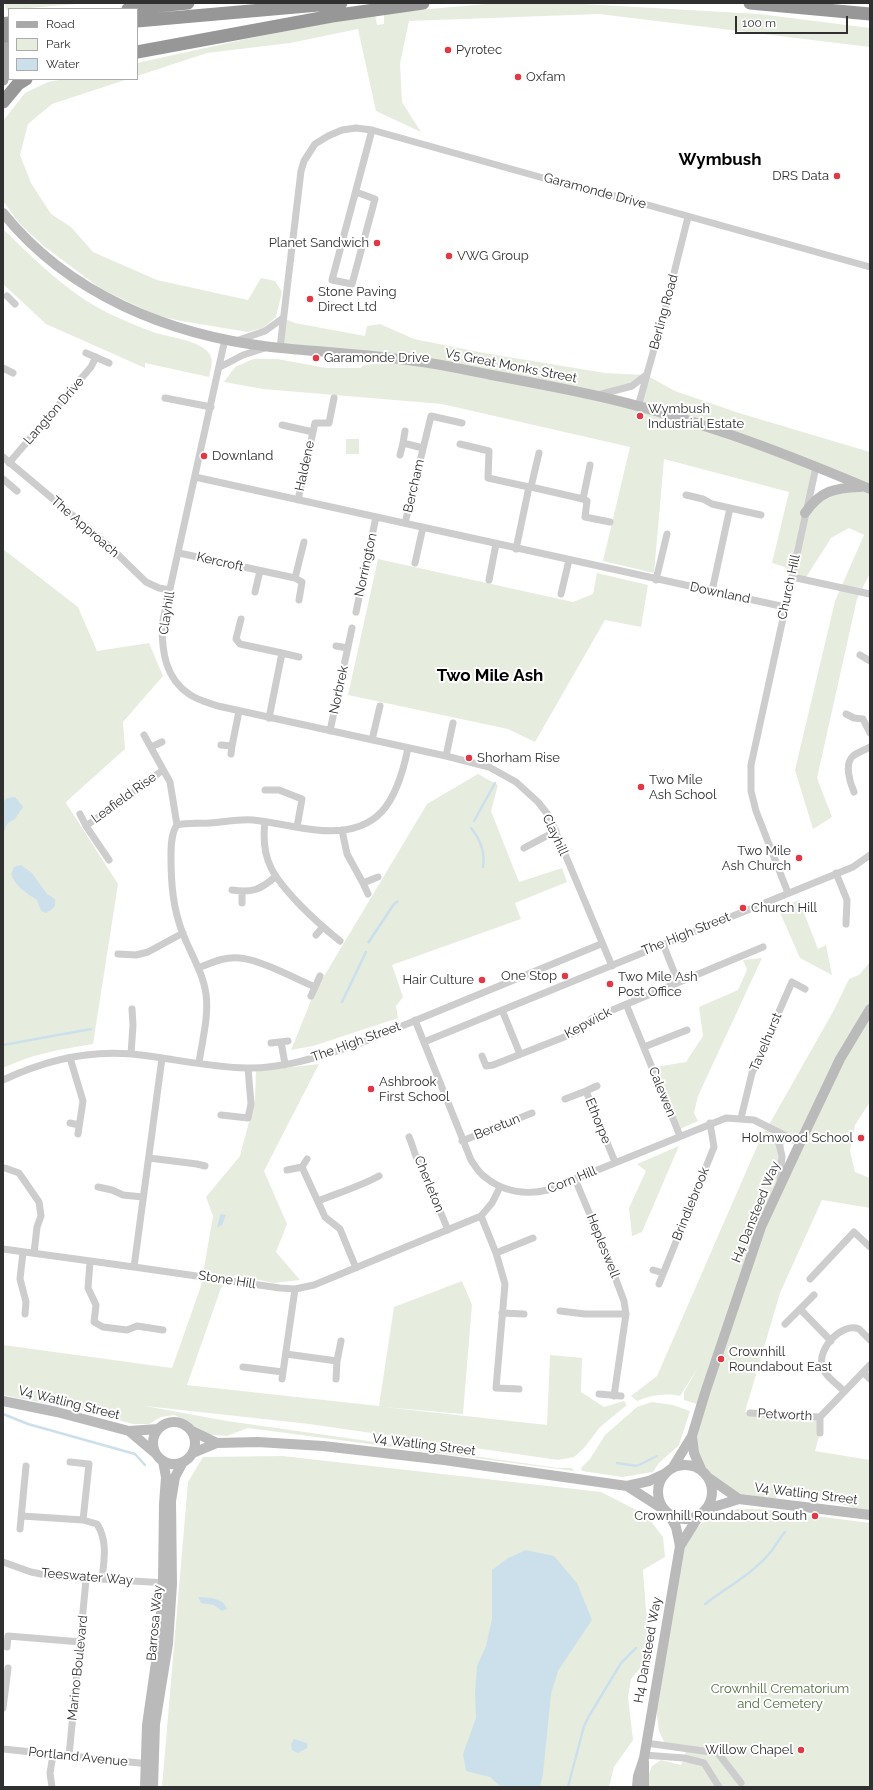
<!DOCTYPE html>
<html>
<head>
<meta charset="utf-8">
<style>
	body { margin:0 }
	#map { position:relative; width:873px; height:1790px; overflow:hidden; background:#fff; font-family:Raleway,sans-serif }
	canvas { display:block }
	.frame { position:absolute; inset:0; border:4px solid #303030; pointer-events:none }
	.legend { position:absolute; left:8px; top:8px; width:130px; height:72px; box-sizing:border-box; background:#fff; border:1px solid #acacac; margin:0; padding:5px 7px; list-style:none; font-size:12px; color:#303030 }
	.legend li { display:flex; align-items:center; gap:8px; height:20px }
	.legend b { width:20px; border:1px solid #acacac }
	.scale { position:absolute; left:735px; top:16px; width:113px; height:18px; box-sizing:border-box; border:2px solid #303030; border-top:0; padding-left:5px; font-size:12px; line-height:14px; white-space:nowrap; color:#303030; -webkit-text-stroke:3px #fff; paint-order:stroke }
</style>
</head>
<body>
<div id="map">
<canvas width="873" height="1790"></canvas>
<div class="frame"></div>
<ul class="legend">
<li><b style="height:5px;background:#a8a8a8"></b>Road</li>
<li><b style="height:11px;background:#e6eddf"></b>Park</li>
<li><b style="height:11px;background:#cce0ec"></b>Water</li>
</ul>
<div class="scale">100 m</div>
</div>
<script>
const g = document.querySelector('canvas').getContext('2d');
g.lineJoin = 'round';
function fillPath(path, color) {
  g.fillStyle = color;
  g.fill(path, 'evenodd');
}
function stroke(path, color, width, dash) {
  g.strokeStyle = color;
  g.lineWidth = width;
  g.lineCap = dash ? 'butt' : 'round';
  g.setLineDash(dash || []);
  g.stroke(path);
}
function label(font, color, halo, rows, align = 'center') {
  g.font = font + ' Raleway,sans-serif';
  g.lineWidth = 4;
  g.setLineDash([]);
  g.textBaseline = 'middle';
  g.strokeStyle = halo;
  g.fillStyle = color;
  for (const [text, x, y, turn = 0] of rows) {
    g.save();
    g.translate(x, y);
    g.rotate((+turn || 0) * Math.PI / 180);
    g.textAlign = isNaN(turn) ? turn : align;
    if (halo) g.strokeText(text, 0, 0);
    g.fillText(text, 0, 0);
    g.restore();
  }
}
const green = new Path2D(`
	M5,3H88L6,10Z
	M497,3H566L759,14L870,28V47L599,14L409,21L400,63L402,102L421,132L376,111L358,29L290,43L207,53L137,76V63L246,39L375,14L377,25L384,24V13Z
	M64,79H128L52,104L28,124L20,155L31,183L51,214L71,227L93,252L157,280L248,300L261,278L275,281L282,292L276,317L263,328L248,332L181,321L156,315L101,289L45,247L19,223L3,201V121L25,93L48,82Z
	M3,229C35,260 69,294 110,314C124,320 139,327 153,332C168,337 196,340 207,351C215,358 211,368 209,377L145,363V368L46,324L3,284Z
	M283,318L295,323L365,336L367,326L380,324L414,339L484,353L605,373L646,375L675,391L739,413L870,452V573L857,599L817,778L832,817L813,829L795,770L835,601L864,535L849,528L831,538L805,579L792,577L785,567L772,563L789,492L664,459L654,573L603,561L630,447L442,404L263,389L224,382L235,367L253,359H277L327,368H361L363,365L413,361L280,348ZM646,375L638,407L595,395L617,391ZM816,467L862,487L825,493L805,512Z
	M346,439H359V454H346Z
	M3,549L78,607L97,651L149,643L163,676L123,722L125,749L67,801L66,803L118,884L93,1044C62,1049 32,1054 3,1068Z
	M378,559L573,602L593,594L597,573L648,585L641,627L605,620L535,742L508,729L348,695Z
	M478,774L498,785L491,811L519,882L562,868L567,882L515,903L521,919L392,965L403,997L396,1006L398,1018L313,1046L291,1050L314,993L427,804Z
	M799,900L818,949L826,945L832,975L800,958L778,908Z
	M762,958L698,1096L694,1113L698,1121L680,1129L656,1067L686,1062L703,1036L699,1007L738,990L747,970L743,960Z
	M870,962V1102L855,1125L850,1151L855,1172L870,1178V1208L822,1200L780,1293L745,1412L769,1414L763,1422L768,1416L820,1417V1433L815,1451L870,1460V1515L855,1513L852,1507L824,1500L777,1491L775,1505L739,1499L709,1478L704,1472L694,1453L700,1405L684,1400V1392L699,1366L680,1396C664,1393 651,1395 637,1401L631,1396L657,1376L762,1135L770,1123L834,1010L849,979L859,975ZM785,1136L799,1143L780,1182Z
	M319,1064L264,1171L287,1224L276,1252L300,1280L274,1283L235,1275L221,1288L187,1385L379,1406L394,1307L462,1281L472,1305L463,1414L384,1407L547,1425L550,1355L582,1358L581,1392L604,1407L624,1401L627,1405L600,1427L584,1448L574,1457L558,1460L309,1424L145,1406L227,1421L558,1468H572L574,1471L248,1428L227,1436L203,1434L188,1421L174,1415L161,1417L149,1424H133L79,1410L3,1395V1345L172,1368L201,1286L213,1216L206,1197L240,1156L255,1099L256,1071Z
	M679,1146L642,1232L632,1236L629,1208L646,1171L637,1164Z
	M652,1402L673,1405L690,1411L679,1445L659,1463L653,1472L622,1477L582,1471L581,1468L590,1459L605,1435L637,1407Z
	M283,1456L601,1492L646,1515L663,1537L665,1557L643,1570L646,1611L650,1629L643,1665L631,1679L628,1697L633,1740L614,1767L609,1787H162L188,1482L203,1457Z
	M737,1509H760L870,1523V1787H644L652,1766L661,1760L681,1765L684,1758L686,1764L685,1749L665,1744L659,1731L656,1708L681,1557C695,1522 702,1520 737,1509Z`);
const water = new Path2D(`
	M15,797L23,807L15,819C4,824 8,825 3,834V802L7,798Z
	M21,865L32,873L47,894L55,899C57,907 52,910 46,913L41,911L37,900C26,893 15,886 11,874L14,867Z
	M398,900L399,902L395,905L369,944L367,942L393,903Z
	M222,1214L226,1215L222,1225L217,1228L220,1215Z
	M526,1550L554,1556L577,1583L592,1620L558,1671L551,1694L543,1774L540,1787H501L490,1777L466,1771L463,1754L476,1718L475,1693L477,1666L486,1646L492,1619V1570L508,1558Z
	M198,1597C209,1598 223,1597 227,1609L222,1611L214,1605L201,1603Z
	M294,1739L307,1743V1748L298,1753L292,1750L291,1744Z`);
const stream = new Path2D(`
	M474,821L495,783
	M471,828C481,840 485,853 483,867
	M342,1002L366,952
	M3,1045L91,1029
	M3,1414L28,1424L135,1454L145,1465
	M617,1463L637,1466L657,1456
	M705,1604C726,1588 752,1574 769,1554C775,1547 779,1539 785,1532
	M568,1787L584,1726L589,1716L621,1663L636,1648`);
const street = new Path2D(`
	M356,192L375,199L352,284L332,280L372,130
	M7,296L15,304
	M225,339L162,625C162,651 165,678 189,694C197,700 209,703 218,706L446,756L489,767L516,782L538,802L549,816L612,966
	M236,341L265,331L283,318
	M280,348L301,171L304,161L315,144L328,136L342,130L356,128L372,130L554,181L630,200L870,267
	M86,353L109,363
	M220,367L243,355L268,347
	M3,368L13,373
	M598,395L632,386L646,375
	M165,398L211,407
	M638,407L665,309L688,217
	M282,425L313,432
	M403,443L405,431
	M460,444L489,451L488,478L529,487L516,549
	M400,455L403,443L423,448
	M3,457L109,546L146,582L159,588L170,590
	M9,463L91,367L96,357
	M195,477L785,607
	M3,479L17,491
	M529,487H531L539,453
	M531,487L583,499L590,465
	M686,495L703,499L712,504L761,515
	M583,499L587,501L585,517L610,522
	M298,500L315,423H329L334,398
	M405,523L431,416L462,423
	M179,553L295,578L304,542
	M415,563L423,527
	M792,577L870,594
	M295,578L302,582L299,600
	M489,580L496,544
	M656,580L667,534
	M712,591L730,508
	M255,592L260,571
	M561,594L569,560
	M356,612L376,517
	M241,619L236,639L240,644L282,653
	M336,646L348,648
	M860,655L870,661
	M846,714L854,718L863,719L870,733
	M269,718L282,653L299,657
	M330,731L352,628
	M144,735L170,782L177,825C171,833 171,847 171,857C171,884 173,909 183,934C191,954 203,973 206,994C209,1017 202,1041 199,1063
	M372,740L380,706
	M221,745L232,746L239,711
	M151,747L162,742
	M231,754L232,746
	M446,756L453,723
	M265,790H279L302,799L297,827
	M854,792C850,783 844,764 853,756C858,752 865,750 870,747
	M80,814L86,826L163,770
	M265,822C260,861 275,879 301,906C314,919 326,930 340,941
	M177,825C188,822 199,824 210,823C225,822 237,819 253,820C274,822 295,828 316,830C379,837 397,802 408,748
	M86,826L109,860
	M342,830L347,854L363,883L378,877
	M524,848L556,831
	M836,873L847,900L846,924
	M363,883L368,894
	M232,890C252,893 260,890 275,877
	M788,893L756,811L751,791V765L816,467
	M242,903V892
	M316,935L322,928
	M663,944L678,982
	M118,954L136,955L148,952L183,933
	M198,968C211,963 225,956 240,958C261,960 294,978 315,987
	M311,996L320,976
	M626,1004L680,1136
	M502,1010L520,1054
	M415,1020L471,1160C475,1166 479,1173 485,1177C503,1192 526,1195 548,1190L726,1118L754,1120L800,1143
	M281,1042L285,1064
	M424,1042L853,867L870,855
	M271,1043L288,1041
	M644,1047L687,1030
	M131,1054L133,1025L132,1009
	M482,1056L486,1066L493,1065L577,1032L591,1019L763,947
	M70,1058L83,1101L78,1134
	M162,1058L134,1267L280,1288L295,1289L314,1285L481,1216L492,1203L500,1187
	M3,1080C43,1061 88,1050 132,1054C170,1058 208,1067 246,1068C284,1069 321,1056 356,1045L601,944
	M597,1086L586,1091L615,1162
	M565,1099L586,1091
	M221,1115L248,1118L251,1104L248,1068
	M741,1118L752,1073L792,982L805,989
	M70,1123L79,1125
	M776,1132L782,1156L780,1181
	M409,1137C414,1148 415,1159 422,1168L448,1230
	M462,1141L532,1113
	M149,1158L197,1164L205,1166
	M302,1167L307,1159
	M5,1168L19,1173L39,1202L41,1216L37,1227L34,1253
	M287,1170L302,1167L325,1217L340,1229L356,1268
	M575,1179L604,1248L624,1301L626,1314L614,1396
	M98,1187L112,1190L123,1195L143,1197
	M318,1201C338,1193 361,1186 379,1176
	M481,1216L496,1253L533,1238
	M3,1249L134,1267
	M23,1252L20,1279L26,1302L25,1314
	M496,1253L505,1284L496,1388L519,1389
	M90,1262L88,1288L96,1305L94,1322L103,1327L127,1330L137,1326L163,1330
	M653,1270L663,1273
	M810,1279L854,1232L870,1247
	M659,1284L714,1147L710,1123
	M800,1309L831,1341
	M560,1311L585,1314H626
	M502,1313L524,1314
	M785,1324L814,1295
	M286,1354L337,1361L336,1379
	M337,1361L341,1341
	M243,1367L283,1372
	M863,1372L870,1379
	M282,1379L295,1289
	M844,1391C837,1384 823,1375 822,1365C818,1349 841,1322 859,1329L870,1340
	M599,1394L621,1396
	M750,1413L820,1417
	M820,1433V1417L870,1365
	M70,1462L89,1464L83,1520
	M22,1516L83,1520L97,1524C108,1541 104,1561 102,1579
	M20,1529L26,1466
	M3,1562L31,1572L51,1576L166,1583
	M7,1647L8,1636L81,1642
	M3,1708L8,1668
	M646,1743L718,1753L741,1783
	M3,1749L149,1764
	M644,1755L684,1758L704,1763L719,1787
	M69,1756L86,1580
	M52,1787L50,1773L53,1755`);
const secondary = new Path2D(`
	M3,213C68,294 169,335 271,347C318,352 367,354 414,361C442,364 469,371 497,376C529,382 561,388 593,395C688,416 780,451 870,489
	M805,513C820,491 834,488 860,487
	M3,1401L57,1412L129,1431L158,1429
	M153 1443a21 21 0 1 1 42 0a21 21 0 1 1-42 0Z
	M129,1431L155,1453
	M192,1431L217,1443
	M692,1436L694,1453L701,1469
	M193,1453L217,1443L258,1442L323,1446L444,1460L627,1486L663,1509
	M658 1492a27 27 0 1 1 54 0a27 27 0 1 1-54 0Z
	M673,1467L692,1436L705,1393L761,1227L800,1143L840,1059L870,1009
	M709,1478L739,1499
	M627,1486L649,1481L664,1474
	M707,1509L739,1499L870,1515
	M668,1513L676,1527L680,1546
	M644,1762V1787
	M145,1787L147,1725L159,1642L163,1583L164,1504L166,1477L163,1461
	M153,1787L155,1724L168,1644L172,1584L171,1501L175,1477L183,1462
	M637,1787L638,1776L644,1758L680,1546L700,1514`);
const primary = new Path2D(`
	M3,38L5,66L3,80`);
const highway = new Path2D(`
	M750,3L870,14
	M128,9L188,3
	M137,21L341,3
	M3,24L9,23
	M3,36H9
	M137,52L332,16L423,3
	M3,102L18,84L26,79`);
const markers = [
	[448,50,4,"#e23745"],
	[518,77,4,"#e23745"],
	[837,176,4,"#e23745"],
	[377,243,4,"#e23745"],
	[449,256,4,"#e23745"],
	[310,299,4,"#e23745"],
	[316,358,4,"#e23745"],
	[640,416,4,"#e23745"],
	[204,456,4,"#e23745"],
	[469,758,4,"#e23745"],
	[641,787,4,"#e23745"],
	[799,858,4,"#e23745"],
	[743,908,4,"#e23745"],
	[565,976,4,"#e23745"],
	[482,980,4,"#e23745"],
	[610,984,4,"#e23745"],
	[371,1089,4,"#e23745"],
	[861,1138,4,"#e23745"],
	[721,1359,4,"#e23745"],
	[815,1516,4,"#e23745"],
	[801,1750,4,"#e23745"]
];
const poiNames = [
	["Pyrotec",456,50],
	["Oxfam",526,77],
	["DRS Data",829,176,"right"],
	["Planet Sandwich",369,243,"right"],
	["VWG Group",457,256],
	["Stone Paving",318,292],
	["Direct Ltd",318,307],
	["Garamonde Drive",324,358],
	["Wymbush",648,409],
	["Industrial Estate",648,424],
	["Downland",212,456],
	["Shorham Rise",477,758],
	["Two Mile",649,780],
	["Ash School",649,795],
	["Two Mile",791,851,"right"],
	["Ash Church",791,866,"right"],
	["Church Hill",751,908],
	["One Stop",557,976,"right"],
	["Two Mile Ash",618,977],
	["Post Office",618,992],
	["Hair Culture",474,980,"right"],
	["Ashbrook",379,1082],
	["First School",379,1097],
	["Holmwood School",853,1138,"right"],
	["Crownhill",729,1352],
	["Roundabout East",729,1367],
	["Crownhill Roundabout South",807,1516,"right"],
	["Willow Chapel",793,1750,"right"]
];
const streetNames = [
	["Garamonde Drive",595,191,15],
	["Berling Road",664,312,-75],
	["V5 Great Monks Street",511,366,11],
	["Langton Drive",54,411,-49],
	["Haldene",305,466,-78],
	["Bercham",414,486,-77],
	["The Approach",85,527,41],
	["Kercroft",220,562,13],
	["Norrington",366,565,-78],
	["Church Hill",789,587,-78],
	["Downland",720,593,12],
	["Clayhill",167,613,-81],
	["Norbrek",339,690,-78],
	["Leafield Rise",124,798,-36],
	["Clayhill",555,835,65],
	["The High Street",686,934,-22],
	["Kepwick",588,1023,-28],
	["The High Street",356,1042,-20],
	["Tavelhurst",766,1042,-67],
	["Calewen",662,1092,68],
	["Ethorpe",598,1121,68],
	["Beretun",497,1127,-22],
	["Corn Hill",572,1180,-22],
	["Cherleton",429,1184,68],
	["Brindlebrook",691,1204,-68],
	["H4 Dansteed Way",756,1212,-68],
	["Hepleswell",603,1246,68],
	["Stone Hill",227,1280,9],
	["V4 Watling Street",69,1403,14],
	["Petworth",785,1415,3],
	["V4 Watling Street",424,1445,7],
	["V4 Watling Street",806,1494,7],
	["Teeswater Way",87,1577,5],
	["Barrosa Way",155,1623,-85],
	["H4 Dansteed Way",648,1650,-80],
	["Marino Boulevard",78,1668,-84],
	["Portland Avenue",78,1757,6]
];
const parkNames = [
	["Crownhill Crematorium",780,1689],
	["and Cemetery",780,1704]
];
const districtNames = [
	["Wymbush",720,160],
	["Two Mile Ash",490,676]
];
fillPath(green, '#e6eddf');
fillPath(water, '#cce0ec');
stroke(stream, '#cce0ec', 2.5);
stroke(street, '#cdcdcd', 7);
stroke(secondary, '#bababa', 10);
stroke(primary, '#a8a8a8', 11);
stroke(highway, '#979797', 13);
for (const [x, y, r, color] of markers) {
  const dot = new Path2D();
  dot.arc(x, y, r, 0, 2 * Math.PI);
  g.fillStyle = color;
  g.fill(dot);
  stroke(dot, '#fff', 1.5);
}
label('13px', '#303030', '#fff', poiNames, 'left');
label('13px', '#303030', '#fff', streetNames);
label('13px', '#546c3e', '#fff', parkNames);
label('bold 17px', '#000', '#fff', districtNames);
</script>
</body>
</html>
